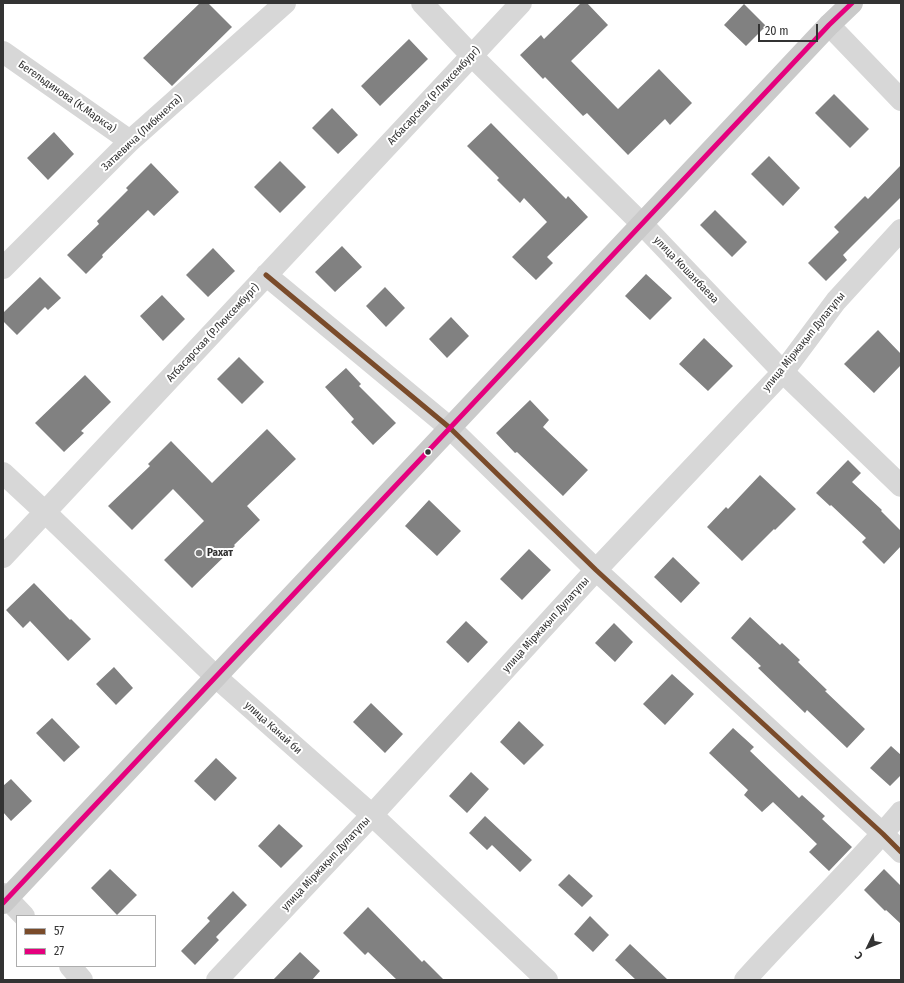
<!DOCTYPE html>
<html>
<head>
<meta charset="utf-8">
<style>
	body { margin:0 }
	#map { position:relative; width:904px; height:983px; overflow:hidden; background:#fff; font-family:"Fira Sans Condensed",sans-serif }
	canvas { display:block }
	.frame { position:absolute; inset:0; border:4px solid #333; pointer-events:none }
	.legend { position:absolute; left:16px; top:915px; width:140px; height:52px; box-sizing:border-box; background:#fff; border:1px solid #adadad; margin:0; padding:5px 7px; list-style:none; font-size:12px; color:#333 }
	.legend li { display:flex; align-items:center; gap:8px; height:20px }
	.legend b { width:20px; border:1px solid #adadad }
	.north { position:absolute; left:848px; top:927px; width:40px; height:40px; -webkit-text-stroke:3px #fff; paint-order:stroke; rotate:227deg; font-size:11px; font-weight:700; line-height:16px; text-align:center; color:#333 }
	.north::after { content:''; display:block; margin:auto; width:14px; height:18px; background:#333; clip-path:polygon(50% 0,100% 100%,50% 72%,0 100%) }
	.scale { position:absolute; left:758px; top:24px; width:60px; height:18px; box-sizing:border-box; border:2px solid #333; border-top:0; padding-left:5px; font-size:12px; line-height:14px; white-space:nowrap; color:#333; -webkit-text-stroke:3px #fff; paint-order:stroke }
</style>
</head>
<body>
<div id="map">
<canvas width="904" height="983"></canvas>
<div class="frame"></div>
<ul class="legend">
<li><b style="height:5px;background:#7a4b2a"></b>57</li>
<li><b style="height:5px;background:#e5007d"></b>27</li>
</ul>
<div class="north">С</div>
<div class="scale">20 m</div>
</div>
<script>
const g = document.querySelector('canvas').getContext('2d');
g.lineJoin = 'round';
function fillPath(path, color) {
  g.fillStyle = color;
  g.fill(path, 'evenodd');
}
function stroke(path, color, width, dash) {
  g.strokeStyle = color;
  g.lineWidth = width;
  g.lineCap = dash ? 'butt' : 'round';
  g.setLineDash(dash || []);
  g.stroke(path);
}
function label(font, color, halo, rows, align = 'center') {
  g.font = font + ' "Fira Sans Condensed",sans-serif';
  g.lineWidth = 4;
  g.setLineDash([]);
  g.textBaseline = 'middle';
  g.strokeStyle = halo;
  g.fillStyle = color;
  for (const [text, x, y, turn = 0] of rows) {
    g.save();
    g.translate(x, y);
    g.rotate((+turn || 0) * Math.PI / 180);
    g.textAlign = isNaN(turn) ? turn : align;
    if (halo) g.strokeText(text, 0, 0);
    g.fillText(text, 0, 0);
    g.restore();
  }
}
const building = new Path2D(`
	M200,3H208L232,27L172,86L143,58Z
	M581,3H587L608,25L571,61L618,109L659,69L692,103L670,125L665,119L628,155L587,113L583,116L545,77L543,79L520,55L541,35L544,39Z
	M744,4L766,26L746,46L724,25Z
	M409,39L428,59L380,106L361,86Z
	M834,94L869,129L850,148L815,113Z
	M332,108L358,135L338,154L312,128Z
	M491,123L566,199L568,196L588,217L547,257L553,263L536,280L512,257L547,222L524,198L520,203L497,180L499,178L467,146Z
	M54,132L74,154L48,180L27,158Z
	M769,156L800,188L783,206L751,174Z
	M280,161L306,187L280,213L254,187Z
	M151,163L179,192L154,216L148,210L102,255L103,257L86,274L67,255L99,224L97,221L128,190L126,188Z
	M901,165V197L843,255L847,260L826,281L808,263L839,232L834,227L865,196L868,199Z
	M715,210L747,242L732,257L700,225Z
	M342,246L362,267L335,292L315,272Z
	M213,248L235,271L208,297L186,275Z
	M646,274L672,298L650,320L625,296Z
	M40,277L61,298L48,310L45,307L17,335L3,321V313Z
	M385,287L405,308L386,327L366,306Z
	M162,295L185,319L163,341L140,316Z
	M451,317L469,336L447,358L429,339Z
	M878,330L901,354V365L874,393L844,364Z
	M704,338L733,366L708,391L679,364Z
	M239,357L264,382L242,404L217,379Z
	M346,368L361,384L359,386L396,423L373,445L351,422L354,419L325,387Z
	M85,375L111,402L81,431L84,433L64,452L35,423Z
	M530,400L549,420L543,427L588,470L563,496L517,452L515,453L496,433Z
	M267,429L296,459L247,506L260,520L234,545L235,546L192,588L164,560L204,521L173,489L132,530L108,506L150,466L148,464L171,441L212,483Z
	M848,460L861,473L852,482L882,510L881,511L901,531V546L884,564L862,542L866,538L831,505L830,506L816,493Z
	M760,475L796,509L775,530L774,529L742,561L707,527L726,507L728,509Z
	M429,500L461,531L437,556L405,526Z
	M529,549L551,570L522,600L500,579Z
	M673,557L700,583L681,603L654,577Z
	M34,583L70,620L71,619L91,639L68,661L30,621L23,628L6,610Z
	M750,617L780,645L782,643L800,660L798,662L827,690L825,691L865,729L847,748L807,710L805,713L758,668L761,666L731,638Z
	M466,621L488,642L468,663L446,642Z
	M614,623L633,642L615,662L595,643Z
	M114,667L133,688L116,705L96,684Z
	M672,674L694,694L665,725L643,704Z
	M371,703L403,734L385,753L353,722Z
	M52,718L80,747L64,762L36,733Z
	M519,721L544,745L524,765L500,742Z
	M733,728L754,747L750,751L799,798L802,795L825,816L822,819L852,847L829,871L809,852L817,844L773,802L762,812L744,795L748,790L709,753Z
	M891,746L901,755V775L890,786L870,768Z
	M216,758L237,778L215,801L194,781Z
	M471,772L489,789L467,813L449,796Z
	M11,779L32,801L11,821L3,812V786Z
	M485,816L532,860L520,872L492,845L487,850L469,833Z
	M279,824L303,846L281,868L258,846Z
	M110,869L137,895L117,915L91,888Z
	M884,869L901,886V924L886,910L885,911L864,890Z
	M569,874L593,896L582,907L558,885Z
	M233,891L247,905L216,937L219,940L195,965L181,951L210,921L207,918Z
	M368,907L422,962L424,960L444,980H397L368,952L365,955L343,933Z
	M590,916L609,935L593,952L574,934Z
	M630,944L668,980H636L615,960Z
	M300,952L320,971L312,980H273Z`);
const minor = new Path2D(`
	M422,3L472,56L642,224L783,372L901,486
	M829,25L901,100
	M3,52L130,141
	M3,268L130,141L285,3
	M266,275L450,428L596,570L883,834L901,852
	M3,473L45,512L216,677L372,815L547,980
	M3,557L521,3
	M3,894L24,916
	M70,966L82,980
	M217,980L372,815L596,570L783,372L836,301L901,230
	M745,980C796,923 852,870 901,812`);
const major = new Path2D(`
	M3,903L829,25L852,3`);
const bus1 = new Path2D(`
	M266,275L450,428L596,570L883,834L901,852`);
const bus2 = new Path2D(`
	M3,903L829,25L852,3`);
const markers = [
	[428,452,3.5,"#333"],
	[199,553,4,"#7a7a7a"]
];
const streetNames = [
	["Атбасарская (Р.Люксембург)",434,96,-47],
	["Бегельдинова (К.Маркса)",67,97,35],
	["Затаевича (Либкнехта)",142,133,-43],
	["улица Кошанбаева",686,270,46],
	["Атбасарская (Р.Люксембург)",213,333,-47],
	["улица Міржақып Дулатұлы",804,342,-51],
	["улица Міржақып Дулатұлы",546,625,-48],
	["улица Канай би",273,728,42],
	["улица Міржақып Дулатұлы",326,864,-47]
];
const poiNames = [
	["Рахат",207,553]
];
fillPath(building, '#818181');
stroke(minor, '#d7d7d7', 22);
stroke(major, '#cacaca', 22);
stroke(bus1, '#7a4b2a', 5);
stroke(bus2, '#e5007d', 5);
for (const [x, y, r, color] of markers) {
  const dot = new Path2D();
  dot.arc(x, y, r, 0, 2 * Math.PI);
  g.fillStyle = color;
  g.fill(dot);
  stroke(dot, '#fff', 1.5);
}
label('11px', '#333', '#fff', streetNames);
label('bold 11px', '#333', '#fff', poiNames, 'left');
</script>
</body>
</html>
